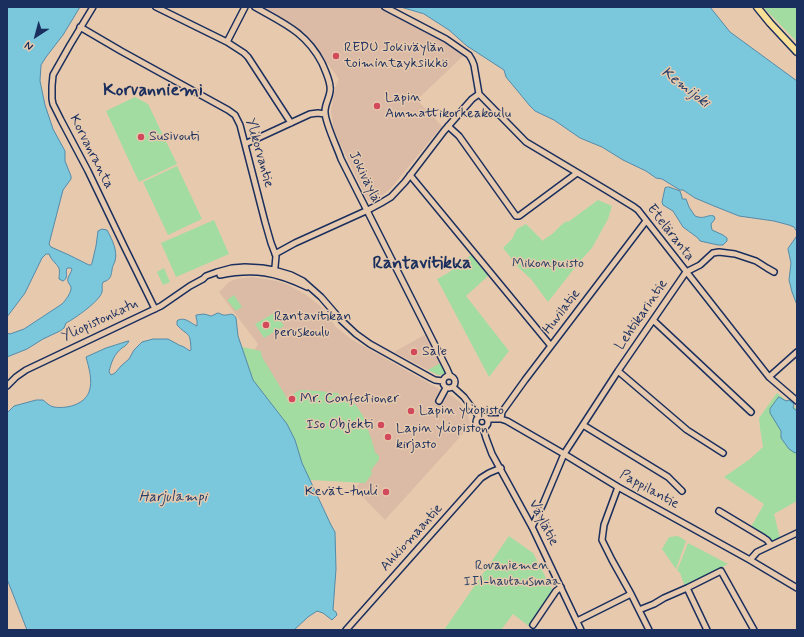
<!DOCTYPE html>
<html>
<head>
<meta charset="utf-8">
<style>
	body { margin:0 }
	#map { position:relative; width:804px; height:637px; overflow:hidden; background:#e7caae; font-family:Mynerve,sans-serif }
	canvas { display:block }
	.frame { position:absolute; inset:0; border:8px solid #1b2f5e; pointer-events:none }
	.north { position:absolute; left:16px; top:16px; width:40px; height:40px; -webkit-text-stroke:3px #e7caae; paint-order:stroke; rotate:216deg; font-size:11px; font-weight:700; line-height:16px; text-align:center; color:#1b2f5e }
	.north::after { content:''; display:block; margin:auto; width:14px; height:18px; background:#1b2f5e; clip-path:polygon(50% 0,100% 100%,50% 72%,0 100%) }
</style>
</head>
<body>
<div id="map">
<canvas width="804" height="637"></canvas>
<div class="frame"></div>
<div class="north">N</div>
</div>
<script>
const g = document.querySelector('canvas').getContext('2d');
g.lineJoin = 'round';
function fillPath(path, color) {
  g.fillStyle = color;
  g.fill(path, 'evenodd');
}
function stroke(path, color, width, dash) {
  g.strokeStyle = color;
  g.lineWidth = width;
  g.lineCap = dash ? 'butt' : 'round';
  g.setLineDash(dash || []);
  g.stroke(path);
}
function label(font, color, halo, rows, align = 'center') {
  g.font = font + ' Mynerve,sans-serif';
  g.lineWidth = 3;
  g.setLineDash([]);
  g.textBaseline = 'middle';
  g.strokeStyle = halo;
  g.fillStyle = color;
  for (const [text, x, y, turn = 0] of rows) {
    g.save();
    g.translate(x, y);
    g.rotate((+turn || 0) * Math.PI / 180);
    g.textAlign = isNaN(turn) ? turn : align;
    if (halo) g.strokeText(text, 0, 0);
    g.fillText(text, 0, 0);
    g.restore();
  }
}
const built = new Path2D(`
	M263,7H381L448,43L464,55L417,100L442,126L392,187L384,194L368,201L334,131L331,111L335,88L339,79L305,33Z
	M252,277L277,281L286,284L294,288L305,294L319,305L324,310L336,327L351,339L453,397L460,402L465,409L469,418L470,423L469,427L385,520L355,489L376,461L287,401L254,351L258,344L219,292L229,282L236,279Z
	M426,334L442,363L428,370L394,352Z`);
const green = new Path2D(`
	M764,7H797V42L765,9Z
	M135,97L148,104L177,164L139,182L106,111Z
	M177,166L202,219L168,235L143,182Z
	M598,200L612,206L608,219L592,248L580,261L548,302L531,279L519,268L503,248L512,239L517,229L526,224L543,241C545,238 548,237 551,235C557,230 560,225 567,221L568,222Z
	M214,220L229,254L176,277L161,243Z
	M471,255L488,276L466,296L509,351L489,377L437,279L448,273Z
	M164,268L170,282L163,285L157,272Z
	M234,295L242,307L236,311L227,300Z
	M276,312L284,326L264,338L255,324Z
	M238,336L242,347L261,351L262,357L287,398L300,390L319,391L337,393L348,400L356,405L363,416L371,438L375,452L379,456V460L371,470L372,474L365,483L310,480L331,525L335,532L336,569L333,610L171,539Z
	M441,363L445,372V374L438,375L428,370Z
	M777,393L797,409V501L774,514L780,538L772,541L751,527L764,504L724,477L750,459L763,447L760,428L759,418Z
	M509,536L533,553L554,593L530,627L513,614L501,630H444Z
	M678,536L686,541L676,569L662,549L669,537Z
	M688,543L728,564L685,587L680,573L677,570L681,561Z`);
const water = new Path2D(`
	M7,7H80L63,35L46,57L41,65L40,81L45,105L53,129L65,151V161L71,176V179L63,190L49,244L51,247L69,255L89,265H91L92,263L96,246L98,231L102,229L107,230C112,239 118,251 115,261C114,264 112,267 112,270C111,277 110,280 103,282C101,286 103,288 102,292C100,301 74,319 66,323L64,328L60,331L43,339L27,349L7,357V333L10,334L24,329L62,304C65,301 72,292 71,287C70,284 67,283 68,278C69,275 71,273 72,269L71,268H67C65,273 69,278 63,281L59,279C59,275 60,272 59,268C56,263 51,260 49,254H46L42,258L25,293L7,317Z
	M401,7H710L730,32L797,81V232L794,227L789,225L774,221L739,216L714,206L695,198L683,190H680L662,179L656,178L646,171L623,160L602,147L580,138L554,120L535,111L530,106L506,77L504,70L467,46L449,30L424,14Z
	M669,187L680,191L682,197V199H686L689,207L695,216C705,220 707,214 714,216L715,219L711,224L712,230L723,235L727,238V241L723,245H718L700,241L698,238L683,227L673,211L663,205L662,202L665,188Z
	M797,236V305L792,292L789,280L791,263L788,249Z
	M218,313C220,313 222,315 223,315C229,316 232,311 236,318L238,336L253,380L287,424L295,440L302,463L331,525L335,532L336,569L333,610L336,612L337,615L332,620L323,613L317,611L308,617L294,630H27L7,579V413L14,406L36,400H43C47,403 49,406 54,407C66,409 84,405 89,392C93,381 89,368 86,357L106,348L128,341H129C127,345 125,346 122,348C114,354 111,363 109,372L111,375L115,373L121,366L129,359L134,350L142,342L153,339H168L179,345L184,347L190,351L191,349C190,330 188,337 177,325V321L178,320C186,317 190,323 197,326V321L196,317V315L204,314L211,316Z
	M779,397L786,401L789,400L794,404L793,408L797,411V452L795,453L789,449L781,438V431L770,413V409Z`);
const minor = new Path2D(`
	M93,7L70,45L53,75L52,86V99L53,104L61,120L88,171L124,246L155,309
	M156,7L227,42L244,53L248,57L291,123
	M255,7C283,23 306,32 322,63C325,70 329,78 330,86C332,95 324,104 325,113C326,125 337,147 341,159L447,369L450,376
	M385,7L446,39L469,55L472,60L474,65L479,94
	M80,27L121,51L228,110L235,115L240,125L265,222L271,243L276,256L275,267L273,274
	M227,42L245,7
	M479,94L526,142L608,191L634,207L638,210L769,377L797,401
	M448,126L459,136L516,216H519L577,173
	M245,144L310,114L318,113L325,114
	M410,175L551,346
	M275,254L295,243L368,210L381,203L391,197L405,182L444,131L472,99L479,94
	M220,275C254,268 276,272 307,287
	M653,320L751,412
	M618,371L687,430L723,453
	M443 382a6 6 0 1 1 12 0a6 6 0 1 1-12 0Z
	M769,377L797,352
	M7,386L16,377L26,370L161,306L190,286L203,279L206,276L217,272L232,268L245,267L262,268L274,270L291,275L303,281L321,297L341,320L356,334L370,344L431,378L435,380L443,381
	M453,387L464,397L478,416
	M439,401L446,388
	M476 422a6 6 0 1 1 12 0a6 6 0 1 1-12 0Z
	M488,419H501L507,421L564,454L618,487L750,560L797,588
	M501,419L502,412L525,380L646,221
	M583,425L668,477L682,491
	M483,428L486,438L492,454L532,527L581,630
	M618,487L604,525L602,540L612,560L631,594L649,630
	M719,511L764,538L767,540L771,545
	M532,527L543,504L564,454L618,371L686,272L700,265L713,253L719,252L735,254L756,261L767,268L774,272
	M750,560L757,552L797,533
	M687,588L707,630
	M639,610L654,604L664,598L687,588L721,571L754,630
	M577,621L631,594
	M533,625L556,591L561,587
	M346,630L481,478L489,473L501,468`);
const major = new Path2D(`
	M757,7L770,23L797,52`);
const markers = [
	[336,56,4,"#d1495b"],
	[377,106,4,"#d1495b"],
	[141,137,4,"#d1495b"],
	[266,325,4,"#d1495b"],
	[414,352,4,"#d1495b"],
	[292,399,4,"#d1495b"],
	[411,411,4,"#d1495b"],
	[381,425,4,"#d1495b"],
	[388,437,4,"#d1495b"],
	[386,492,4,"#d1495b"]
];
const poiNames = [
	["REDU Jokiväylän",344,48],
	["toimintayksikkö",344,64],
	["Lapin",385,98],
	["Ammattikorkeakoulu",385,114],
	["Susivouti",149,137],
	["Rantavitikan",274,317],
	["peruskoulu",274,333],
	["Sale",422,352],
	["Mr. Confectioner",300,399],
	["Lapin yliopisto",419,411],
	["Iso Objekti",373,425,"right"],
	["Lapin yliopiston",396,429],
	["kirjasto",396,445],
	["Kevät-tuuli",378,492,"right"]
];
const streetNames = [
	["Korvanranta",91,152,63],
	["Ylikorvantie",259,153,74],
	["Jokiväylä",364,177,64],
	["Eteläranta",670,233,52],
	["Huvilatie",562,312,-53],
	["Lehtikarintie",642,315,-56],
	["Yliopistonkatu",100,321,-25],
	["Pappilantie",649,490,29],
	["Väylätie",543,523,63],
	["Ahkiomaantie",412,538,-48]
];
const parkNames = [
	["Mikonpuisto",548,264],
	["Rovaniemen",512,566],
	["III-hautausmaa",512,582]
];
const waterNames = [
	["Kemijoki",685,88,37],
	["Harjulampi",173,498]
];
const districtNames = [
	["Korvanniemi",153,91],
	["Rantavitikka",422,264]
];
fillPath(built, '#dbbba5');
fillPath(green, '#a2dca1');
fillPath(water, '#7bc7db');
stroke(water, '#558aa9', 1);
stroke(minor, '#1b2f5e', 8);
stroke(major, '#1b2f5e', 9);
stroke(minor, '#e7caae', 5);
stroke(major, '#fadf96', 6);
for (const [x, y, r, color] of markers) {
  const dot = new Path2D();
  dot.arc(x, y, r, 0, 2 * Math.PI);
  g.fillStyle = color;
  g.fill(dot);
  stroke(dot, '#e7caae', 1.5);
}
label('14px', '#1b2f5e', '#e7caae', poiNames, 'left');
label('14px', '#1b2f5e', '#e7caae', streetNames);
label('14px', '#284065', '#e7caae', parkNames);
label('italic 15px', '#253e6a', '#e7caae', waterNames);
label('bold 18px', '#1b2f5e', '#e7caae', districtNames);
</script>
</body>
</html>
